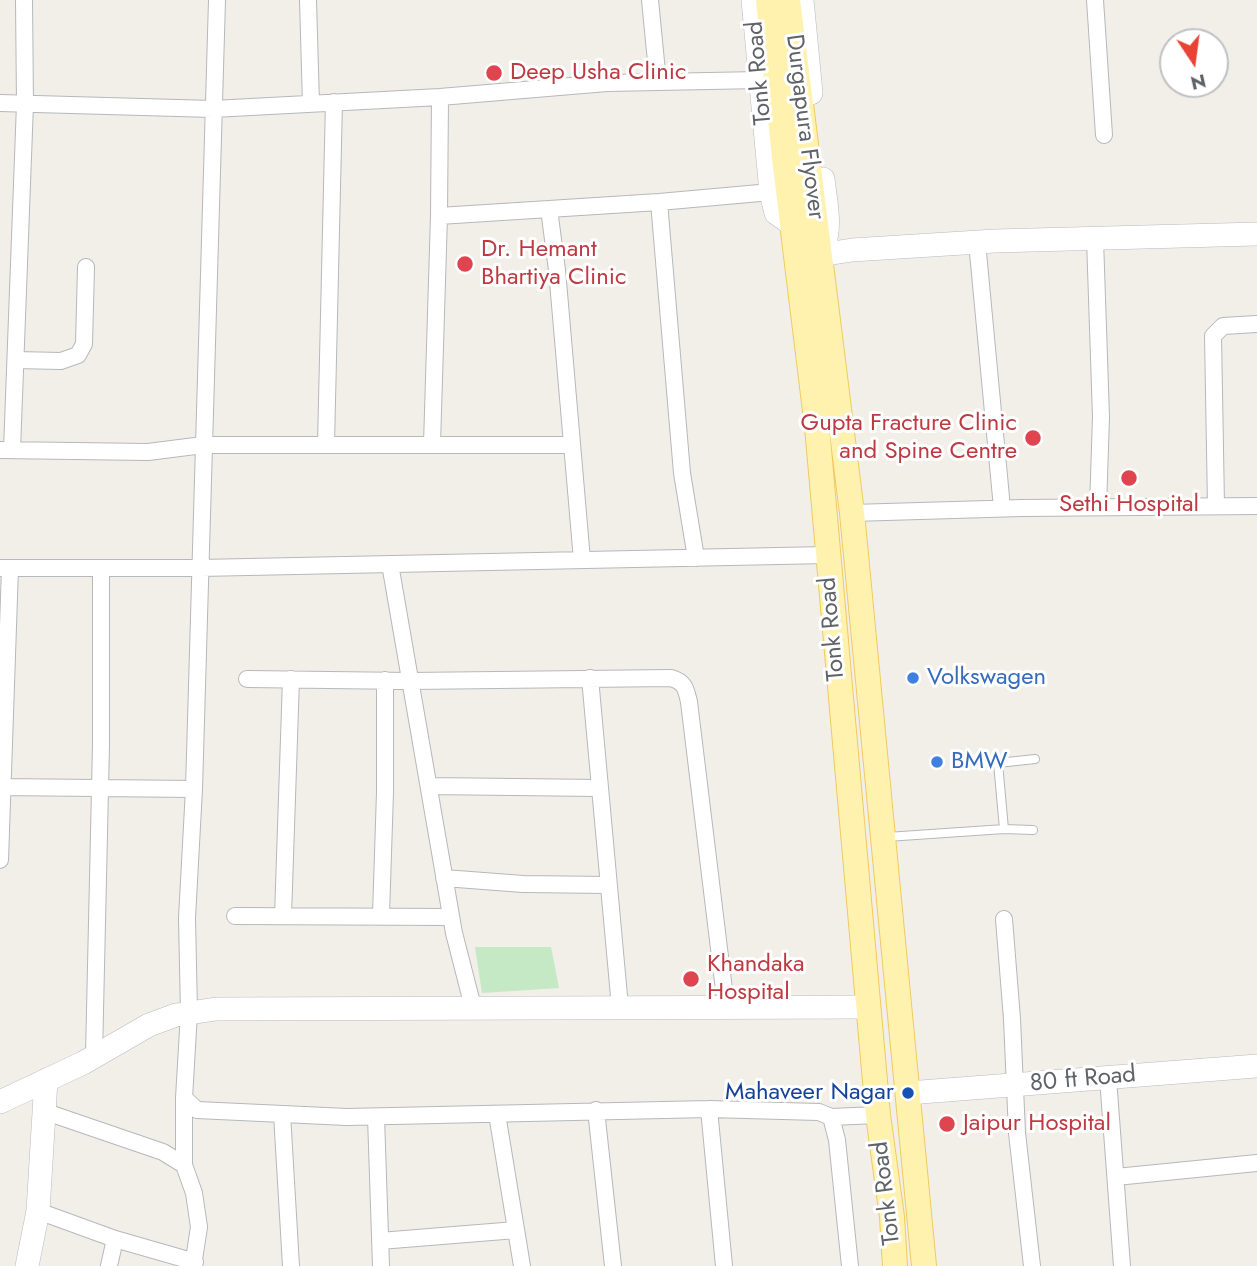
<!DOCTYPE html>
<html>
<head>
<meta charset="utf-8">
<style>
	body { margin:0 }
	#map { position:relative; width:1257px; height:1266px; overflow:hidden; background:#f1efe8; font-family:Jost,sans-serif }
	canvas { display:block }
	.north { position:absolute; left:1159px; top:28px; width:70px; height:70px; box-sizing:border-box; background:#fff; border:2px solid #bfc1c3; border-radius:50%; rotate:167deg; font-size:19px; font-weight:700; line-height:28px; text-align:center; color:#5f6368 }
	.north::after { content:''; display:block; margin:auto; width:24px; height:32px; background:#ea4335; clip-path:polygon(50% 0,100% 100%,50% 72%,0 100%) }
</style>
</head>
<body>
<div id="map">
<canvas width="1257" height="1266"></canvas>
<div class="north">N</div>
</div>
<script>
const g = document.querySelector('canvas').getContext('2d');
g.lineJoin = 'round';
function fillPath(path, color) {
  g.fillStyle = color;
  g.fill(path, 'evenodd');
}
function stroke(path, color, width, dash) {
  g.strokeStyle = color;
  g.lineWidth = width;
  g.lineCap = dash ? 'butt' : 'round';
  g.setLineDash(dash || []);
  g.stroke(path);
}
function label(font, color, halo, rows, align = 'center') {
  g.font = font + ' Jost,sans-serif';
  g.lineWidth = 6;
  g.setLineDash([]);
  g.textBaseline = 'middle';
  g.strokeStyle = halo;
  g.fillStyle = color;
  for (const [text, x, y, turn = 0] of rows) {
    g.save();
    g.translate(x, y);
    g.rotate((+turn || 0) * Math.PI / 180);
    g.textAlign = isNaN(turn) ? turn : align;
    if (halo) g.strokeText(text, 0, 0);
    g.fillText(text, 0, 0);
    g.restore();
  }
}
const green = new Path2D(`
	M551,947L559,988L482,993L475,947Z`);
const lane = new Path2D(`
	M1004,829L1033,830
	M887,837L1004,829L998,763L1035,759`);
const street = new Path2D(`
	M217,0L194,789L187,918L189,1013L184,1098L197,1110L347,1117L709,1109L819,1112L831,1117L837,1140L850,1266
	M308,0L311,104
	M650,0L658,82
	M1095,0L1104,135
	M0,103L213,109L440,97L607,83L760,80
	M659,202L682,473L696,558
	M549,209L557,270L582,560
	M439,216L659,202L771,192
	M1095,239L1101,417L1098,507
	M977,242L1002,508
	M16,360L61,361L78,355L84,344L86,267
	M326,444L334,102
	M432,444L439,216L440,97
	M0,450L148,452L203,445H572
	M12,450L25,104L24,0
	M1216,506L1213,336L1223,326L1257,324
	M852,513L1022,508L1257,506
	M390,564L454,933L473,1007
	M0,568H200L827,555
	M590,678L620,1007
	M247,679L410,681L671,678C685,682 686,689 689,702L726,1006
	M429,786L599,788
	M0,787L194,789
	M0,860L10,568
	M444,878L523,884L608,885
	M381,915L385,792V680
	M235,916L451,917
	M283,916L291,679
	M1004,919L1012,1019L1017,1133L1032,1266
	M94,1055L101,745V568
	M1108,1078L1122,1266
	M709,1109L724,1266
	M596,1110L613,1266
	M46,1112L163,1152L184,1165L194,1193L199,1227L193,1266
	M282,1114L291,1266
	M497,1114L522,1266
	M376,1117L381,1266
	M831,1117L878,1115
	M184,1165V1098
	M1116,1177L1257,1163
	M38,1211L115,1239L195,1262
	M380,1241L516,1230
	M109,1266L115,1239`);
const secondary = new Path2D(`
	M753,0L771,192L776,213L792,224
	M802,0L811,93
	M822,252C832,228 826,204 823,179
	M820,255L852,250L995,241L1257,234
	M908,1093L1257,1066
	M0,1102L83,1063L149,1025L176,1015L216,1009L868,1007
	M27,1266L38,1211L46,1080`);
const primary = new Path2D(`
	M768,0L784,158L817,427L878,1115L892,1217L895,1266
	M788,0L852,513L924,1266`);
const markers = [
	[494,73,9,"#e0444e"],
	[465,264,9,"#e0444e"],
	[1033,438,9,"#e0444e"],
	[1129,478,9,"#e0444e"],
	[913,678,7,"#3f7fe0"],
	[937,762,7,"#3f7fe0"],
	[691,979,9,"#e0444e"],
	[908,1093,7,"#1a4fb4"],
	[947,1124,9,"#e0444e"]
];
const healthNames = [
	["Deep Usha Clinic",510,73],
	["Dr. Hemant",481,250],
	["Bhartiya Clinic",481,278],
	["Gupta Fracture Clinic",1017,424,"right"],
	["and Spine Centre",1017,452,"right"],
	["Sethi Hospital",1129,505,"center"],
	["Khandaka",707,965],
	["Hospital",707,993],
	["Jaipur Hospital",963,1124]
];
const streetNames = [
	["Tonk Road",760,73,-95],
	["Durgapura Flyover",804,127,83],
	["Tonk Road",833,629,-95],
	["80 ft Road",1083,1080,-5],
	["Tonk Road",887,1193,-97]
];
const shopNames = [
	["Volkswagen",927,678],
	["BMW",951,762]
];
const transitNames = [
	["Mahaveer Nagar",894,1093]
];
fillPath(green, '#c5e8c5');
stroke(lane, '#b5b8bc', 10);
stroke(street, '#b5b8bc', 18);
stroke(secondary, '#b6babf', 24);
stroke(primary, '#f2c960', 26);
stroke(lane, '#fff', 8);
stroke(street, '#fff', 16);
stroke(secondary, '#fff', 23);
stroke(primary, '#fff2af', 24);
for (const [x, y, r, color] of markers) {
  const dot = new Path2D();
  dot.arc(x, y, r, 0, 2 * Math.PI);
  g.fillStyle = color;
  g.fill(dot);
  stroke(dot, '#fff', 2.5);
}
label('24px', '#be3a42', '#fff', healthNames, 'left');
label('24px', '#5f6368', '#fff', streetNames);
label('24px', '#366cbe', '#fff', shopNames, 'left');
label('24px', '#164399', '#fff', transitNames, 'right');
</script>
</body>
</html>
